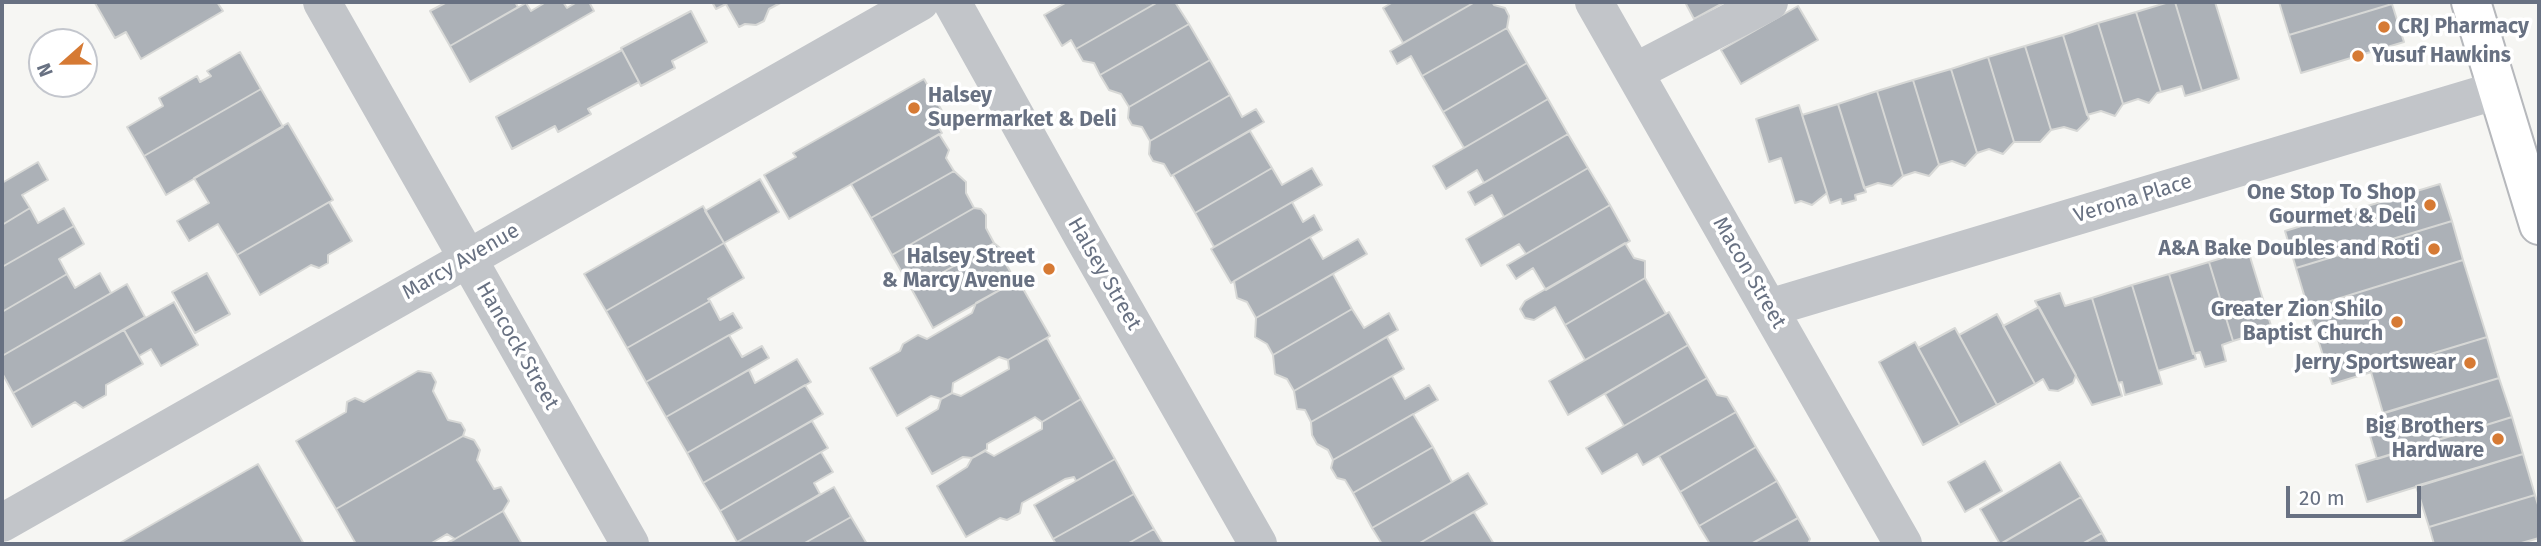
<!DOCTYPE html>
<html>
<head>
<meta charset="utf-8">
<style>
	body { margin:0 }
	#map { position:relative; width:2541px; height:546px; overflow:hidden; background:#f6f6f3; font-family:"Fira Sans",sans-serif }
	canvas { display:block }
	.frame { position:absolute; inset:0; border:4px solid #687182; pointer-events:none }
	.north { position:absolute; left:28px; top:28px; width:70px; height:70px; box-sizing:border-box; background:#fff; border:2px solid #c3c6cd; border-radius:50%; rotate:249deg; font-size:19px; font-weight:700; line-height:28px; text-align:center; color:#687182 }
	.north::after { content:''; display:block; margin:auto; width:24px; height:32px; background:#d67a34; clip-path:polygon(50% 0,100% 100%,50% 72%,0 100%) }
	.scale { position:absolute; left:2286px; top:486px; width:135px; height:32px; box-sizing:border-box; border:4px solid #687182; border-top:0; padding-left:9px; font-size:21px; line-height:24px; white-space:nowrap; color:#687182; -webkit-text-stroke:5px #fff; paint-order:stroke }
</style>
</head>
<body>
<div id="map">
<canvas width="2541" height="546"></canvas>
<div class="frame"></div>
<div class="north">N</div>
<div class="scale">20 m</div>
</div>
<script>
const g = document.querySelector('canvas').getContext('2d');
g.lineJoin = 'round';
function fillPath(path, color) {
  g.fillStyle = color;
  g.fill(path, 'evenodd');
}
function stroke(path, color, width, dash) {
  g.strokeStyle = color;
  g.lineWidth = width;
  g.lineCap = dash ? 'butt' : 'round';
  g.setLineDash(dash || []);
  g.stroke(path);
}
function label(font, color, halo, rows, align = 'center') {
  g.font = font + ' "Fira Sans",sans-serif';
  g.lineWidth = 7;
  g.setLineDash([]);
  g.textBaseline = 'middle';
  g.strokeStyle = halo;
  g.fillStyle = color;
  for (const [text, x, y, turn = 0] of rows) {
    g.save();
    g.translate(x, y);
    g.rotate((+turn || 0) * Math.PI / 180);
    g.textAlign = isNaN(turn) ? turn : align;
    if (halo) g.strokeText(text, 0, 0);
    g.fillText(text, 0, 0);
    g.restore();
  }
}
const building = new Path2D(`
	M97,2H217L223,11L141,59L126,32L115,38L95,3Z
	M447,2H515L518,7L450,46L430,11Z
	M546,2H563L567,8L577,2H589L594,11L470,82L450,46L526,3L531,11Z
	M712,2H782L769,9L764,21L756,25L745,24L739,27L726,4L716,9Z
	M1067,2H1158L1076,49L1071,40L1062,46L1044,15Z
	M1158,2H1175L1189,24L1100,75L1094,63L1083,61L1076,49Z
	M1393,2H1475L1403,43L1383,8Z
	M1475,2H1492L1494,5L1505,8L1509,16L1507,28L1422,76L1411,56L1397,64L1390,51Z
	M1685,2H1725L1694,19Z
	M2169,2H2175L2202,91L2185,96L2182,86L2161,92L2136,12Z
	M2175,2H2215L2239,79L2202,91Z
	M2279,2H2392V4L2289,35Z
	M2392,4L2404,42L2301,73L2289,35Z
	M1798,6L1818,40L1741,84L1721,50Z
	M691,11L707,42L672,61L675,68L641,86L621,48Z
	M2136,12L2161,92L2157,93L2149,103L2138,99L2123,104L2098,23Z
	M2098,23L2123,104L2115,116L2101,111L2087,115L2063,35Z
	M1189,24L1210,60L1129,107L1121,94L1109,90L1100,75Z
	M1507,28L1527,63L1443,112L1422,76Z
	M2063,35L2089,119L2077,131L2064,127L2051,130L2025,46Z
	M2025,46L2051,130L2040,142H2014L1988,57Z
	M622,50L639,82L588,109L591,114L558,132L555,126L512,149L496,117Z
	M240,52L261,89L144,156L127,127L163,106L159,98L197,76L200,82L211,76L207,71Z
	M1988,57L2014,142L2003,154L1989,149L1977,153L1951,69Z
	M1210,60L1230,95L1150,141L1142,127L1132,125L1128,118L1129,107Z
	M1527,63L1548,99L1464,148L1443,112Z
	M1951,69L1977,153L1965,166L1952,161L1939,165L1913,80Z
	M924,79L946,118L936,124L942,133L789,219L764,175L796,157L793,153Z
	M1913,80L1939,165L1929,176L1915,172L1903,176L1877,91Z
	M261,89L283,127L166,195L144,156Z
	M1877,91L1903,176L1892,186L1878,183L1864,188L1838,104Z
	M1230,95L1242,117L1256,109L1264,122L1171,176L1164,164L1153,161L1149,154L1150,141Z
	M1548,99L1568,134L1484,183L1477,170L1446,189L1433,166Z
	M1838,104L1866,192L1855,195L1856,200L1842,204L1841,199L1830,203L1802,115Z
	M1799,105L1827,193L1812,205L1801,201L1795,203L1781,158L1769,162L1756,119Z
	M288,123L333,200L237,255L218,224L189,241L177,221L209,203L194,178Z
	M1250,131L1272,168L1195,213L1173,175Z
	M939,134L949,150L946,158L954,171L871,218L851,184Z
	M1568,134L1588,168L1504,217L1492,195L1475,205L1468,192Z
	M38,162L48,180L22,195L30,208L2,225V183Z
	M1272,168L1282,185L1312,168L1322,185L1214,247L1195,213Z
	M1588,168L1610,205L1526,254L1519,244L1481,266L1466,239Z
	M954,171L966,182V193L974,208L892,255L871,218Z
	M760,179L779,212L724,243L705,211Z
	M2440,184L2452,221L2296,268L2285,231Z
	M329,202L352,241L328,255V263L319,268L311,265L260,295L237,255Z
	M1292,202L1303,222L1314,215L1322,230L1231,283L1211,249Z
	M1610,205L1630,241L1546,290L1533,268L1516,279L1507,265Z
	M703,206L724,243L606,311L584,274Z
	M30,208L38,223L64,208L74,226L2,267V225Z
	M974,208L981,209L986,215V228L994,243L912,290L892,255Z
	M2452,221L2463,260L2308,308L2296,268Z
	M74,226L84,244L59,259L67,274L2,312V267Z
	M1310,237L1323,259L1358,239L1367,254L1256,318L1247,302L1237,298L1234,281Z
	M724,243L744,278L708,299L710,301L627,348L606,311Z
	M994,243L1005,252L1007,266L1016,281L933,328L912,290Z
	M1625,243L1634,258L1645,261V278L1565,325L1555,307L1534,320L1525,318L1520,309L1525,301Z
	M2248,250L2272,329L2233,341L2209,262Z
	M2463,260L2487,337L2332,384L2308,308Z
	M2209,262L2233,341L2222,345L2226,361L2205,367L2200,352L2193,354L2169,274Z
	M100,273L111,293L2,356V312L67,274L75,288Z
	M207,273L230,314L195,333L172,292Z
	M1333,274L1352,309L1273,355L1267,344L1255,337L1256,318Z
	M2169,274L2196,359L2158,371L2132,285Z
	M1645,278L1666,314L1585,360L1565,325Z
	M1018,280L1050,336L1008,360L999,357L953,383L952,393L941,399L931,396L897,416L870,368L900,351L903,344L918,335L927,339L972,313L976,303Z
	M127,284L145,317L13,393L2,373V356Z
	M2132,285L2162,384L2125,395L2122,382L2118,383L2092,298Z
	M2060,293L2065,306L2092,298L2122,396L2092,405L2035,301Z
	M710,301L720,320L733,313L742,328L646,382L627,348Z
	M174,302L198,345L161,366L151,349L139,356L124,330Z
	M2039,307L2076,375L2073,383L2058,391L2049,390L2043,379L2035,384L2003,326Z
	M1352,309L1364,328L1389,313L1398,330L1294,391L1287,379L1275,374L1273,355Z
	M1669,312L1688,345L1568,415L1549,381Z
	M1997,314L2035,384L1997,405L1959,335Z
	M1955,328L1997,405L1960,425L1918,348Z
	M124,330L143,364L106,385V395L83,408L75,402L32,427L13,393Z
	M729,335L742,357L762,346L769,358L666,417L646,382Z
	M1387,337L1404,369L1311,422L1305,410L1297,409L1294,391Z
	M2487,337L2499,378L2383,413L2371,372Z
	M1047,338L1081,399L1042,422L1035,417L987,444V449L972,458L963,457L932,474L906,428L938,409L941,399L952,393L961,396L1009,369L1008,360Z
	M1915,342L1960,425L1923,445L1879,362Z
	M1688,345L1707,378L1624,426L1605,394Z
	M797,359L811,382L687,453L666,417L749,370L755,383Z
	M418,371L431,373L436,382L433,391L448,420L461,423L465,430L463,436L336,509L296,441L346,412L347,402L355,398L364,402Z
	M1392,376L1405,399L1429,385L1438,400L1333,460L1328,450L1317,444L1312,435L1311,422Z
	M1707,378L1717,395L1727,397L1736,412L1643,465L1637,454L1602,474L1586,448Z
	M2499,378L2512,417L2377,459L2365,419Z
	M805,385L823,414L703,483L687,453Z
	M1081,399L1115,459L1076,481L1074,477L1065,479L1022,503L1020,513L1007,520L1000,518L966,537L937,486L967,467L972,458L985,451L994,456L1042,429V422Z
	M1736,412L1756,447L1680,492L1659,456Z
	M1413,414L1433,447L1353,493L1345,480L1337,478L1331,468L1333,460Z
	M2512,417L2523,454L2367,502L2356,465Z
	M812,421L828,448L720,511L703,483Z
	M463,436L474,440L480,450L477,460L494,489L501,487L509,501L503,511L455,539L447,534L430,544H356L336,509Z
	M1433,447L1452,482L1372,528L1353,493Z
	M1756,447L1777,481L1699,526L1680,492Z
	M821,452L833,472L814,483L820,494L737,542L720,511Z
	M2523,454L2535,495L2429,527L2416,486Z
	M1115,459L1134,494L1053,539L1034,505Z
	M1985,461L2002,491L1965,512L1948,482Z
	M2060,462L2081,497L2000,544L1980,509Z
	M258,464L304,544H118Z
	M1468,473L1487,504L1418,544H1382L1372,528Z
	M1777,481L1798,518L1751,544H1710L1699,526Z
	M834,487L851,517L803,544H739L737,542Z
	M1134,494L1154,529L1127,544H1056L1053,539Z
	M2535,495L2539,508V538L2518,544H2434L2429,527Z
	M2081,497L2102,533L2082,544H2001Z
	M503,511L522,544H445L455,539Z
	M1474,512L1494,544H1418Z
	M851,517L867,544H803Z
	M1798,518L1810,539L1808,544H1751Z
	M1154,529L1163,544H1127Z
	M2102,533L2108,544H2082Z`);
const minor = new Path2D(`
	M322,2L630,544
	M952,2L1083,237L1258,544
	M1594,2L1903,544
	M1635,72L1769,2
	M1769,308L2498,90
	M2,523L920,2`);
const major = new Path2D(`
	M2471,2L2539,225`);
const markers = [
	[2384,27,7,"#d67a34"],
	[2358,56,7,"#d67a34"],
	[914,108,7,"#d67a34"],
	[2430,205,7,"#d67a34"],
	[2434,249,7,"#d67a34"],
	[1049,269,7,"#d67a34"],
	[2397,322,7,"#d67a34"],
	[2470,363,7,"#d67a34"],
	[2498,439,7,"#d67a34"]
];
const poiNames = [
	["CRJ Pharmacy",2398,27,"left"],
	["Yusuf Hawkins",2372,56,"left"],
	["Halsey",928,96,"left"],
	["Supermarket & Deli",928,120,"left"],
	["One Stop To Shop",2416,193],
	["Gourmet & Deli",2416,217],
	["A&A Bake Doubles and Roti",2420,249],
	["Halsey Street",1035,257],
	["& Marcy Avenue",1035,281],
	["Greater Zion Shilo",2383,310],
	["Baptist Church",2383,334],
	["Jerry Sportswear",2456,363],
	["Big Brothers",2484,427],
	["Hardware",2484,451]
];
const streetNames = [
	["Verona Place",2133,199,-17],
	["Marcy Avenue",461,262,-30],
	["Macon Street",1749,273,60],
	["Halsey Street",1104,274,60],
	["Hancock Street",517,346,60]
];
fillPath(building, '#acb1b7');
stroke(building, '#d7d8d6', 2);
stroke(major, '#b6b8bc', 42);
stroke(minor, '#c2c5c9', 38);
stroke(major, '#fff', 38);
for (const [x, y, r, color] of markers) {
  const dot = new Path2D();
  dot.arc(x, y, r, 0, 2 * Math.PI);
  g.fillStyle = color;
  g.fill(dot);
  stroke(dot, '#fff', 2.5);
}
label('bold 21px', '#687182', '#fff', poiNames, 'right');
label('21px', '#687182', '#fff', streetNames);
</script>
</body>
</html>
